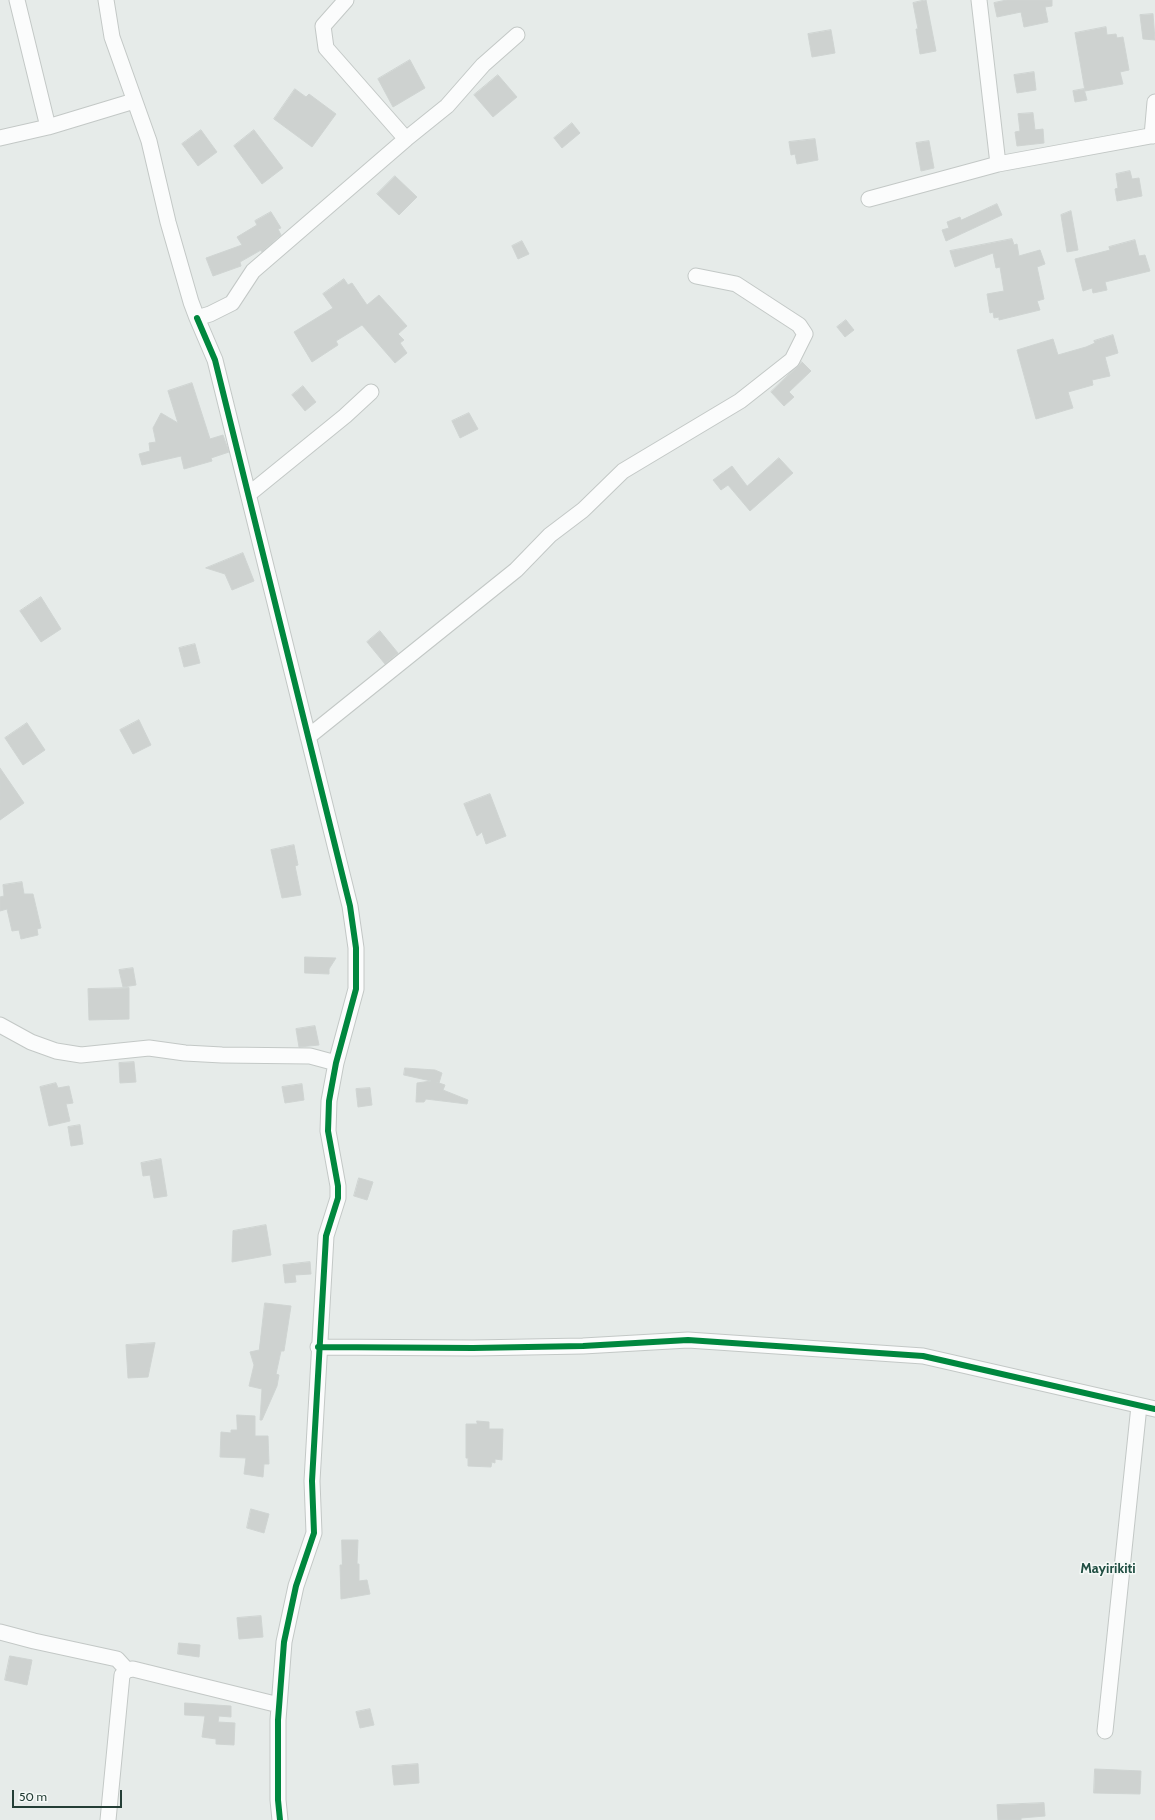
<!DOCTYPE html>
<html>
<head>
<meta charset="utf-8">
<style>
	body { margin:0 }
	#map { position:relative; width:1155px; height:1820px; overflow:hidden; background:#e6ebe9; font-family:Cabin,sans-serif }
	canvas { display:block }
	.scale { position:absolute; left:12px; top:1790px; width:110px; height:18px; box-sizing:border-box; border:2px solid #243e36; border-top:0; padding-left:5px; font-size:12px; line-height:14px; white-space:nowrap; color:#243e36; -webkit-text-stroke:3px #f5f9f7; paint-order:stroke }
</style>
</head>
<body>
<div id="map">
<canvas width="1155" height="1820"></canvas>
<div class="scale">50 m</div>
</div>
<script>
const g = document.querySelector('canvas').getContext('2d');
g.lineJoin = 'round';
function fillPath(path, color) {
  g.fillStyle = color;
  g.fill(path, 'evenodd');
}
function stroke(path, color, width, dash) {
  g.strokeStyle = color;
  g.lineWidth = width;
  g.lineCap = dash ? 'butt' : 'round';
  g.setLineDash(dash || []);
  g.stroke(path);
}
function label(font, color, halo, rows, align = 'center') {
  g.font = font + ' Cabin,sans-serif';
  g.lineWidth = 3;
  g.setLineDash([]);
  g.textBaseline = 'middle';
  g.strokeStyle = halo;
  g.fillStyle = color;
  for (const [text, x, y, turn = 0] of rows) {
    g.save();
    g.translate(x, y);
    g.rotate((+turn || 0) * Math.PI / 180);
    g.textAlign = isNaN(turn) ? turn : align;
    if (halo) g.strokeText(text, 0, 0);
    g.fillText(text, 0, 0);
    g.restore();
  }
}
const building = new Path2D(`
	M926,0L936,51L920,54L916,29H918L913,3Z
	M1007,0H1052V6L1045,7L1048,22L1024,27L1021,12L997,17L994,3Z
	M1153,14L1155,40L1143,39L1140,15Z
	M1106,27L1107,35L1116,34L1117,38L1123,37L1129,70L1120,72L1123,84L1085,91L1075,33Z
	M831,30L835,53L812,57L808,34Z
	M410,60L425,88L393,107L378,79Z
	M1034,72L1036,90L1017,93L1014,75Z
	M498,75L517,97L493,117L474,95Z
	M295,89L306,97L309,94L336,114L312,147L274,119Z
	M1084,89L1087,100L1075,102L1073,91Z
	M1033,113L1035,130L1043,129L1044,143L1017,146L1015,132L1020,131L1018,114Z
	M572,123L580,133L562,148L554,138Z
	M201,130L217,152L198,166L182,144Z
	M254,130L283,168L262,184L234,146Z
	M815,139L818,160L797,164L795,154L791,155L789,142Z
	M929,141L934,168L921,171L916,143Z
	M1130,171L1132,179L1139,178L1142,196L1117,201L1115,189L1118,188L1116,174Z
	M395,176L417,197L399,215L377,194Z
	M997,204L1002,215L946,241L942,230L949,228L947,222L960,217L961,220Z
	M1071,211L1078,250L1067,252L1061,215Z
	M271,212L281,228L278,229L281,235L262,252L261,250L240,262L241,266L213,276L206,258L242,245L237,237L257,225L255,221Z
	M1012,239L1014,245L1017,244L1019,256L1040,250L1045,264L1037,267L1044,299L1037,301L1040,310L999,320V317L994,318L993,312L990,313L987,294L1004,291L1000,267L996,268L993,253L955,267L950,251Z
	M1135,240L1139,256L1145,255L1150,271L1105,282L1107,290L1093,293L1092,288L1083,291L1075,259L1110,250L1109,247Z
	M522,241L529,254L518,259L512,246Z
	M344,279L348,285L352,283L367,305L379,295L407,326L398,334L404,340L400,343L407,353L395,363L362,325L336,341L338,345L312,362L294,332L333,308L323,294Z
	M846,320L854,330L845,337L837,327Z
	M1113,335L1118,353L1105,357L1110,376L1092,380L1093,385L1068,392L1073,408L1036,419L1017,350L1053,339L1058,355L1086,347L1095,343L1094,341Z
	M802,362L811,371L789,392L794,397L784,406L771,392Z
	M192,383L210,439L223,435L229,452L211,458L212,461L184,469L181,456L142,465L139,454L150,451L149,443L156,442L153,428L161,413L178,423L168,391Z
	M303,386L316,402L305,411L292,395Z
	M469,413L478,429L460,438L452,421Z
	M779,458L793,473L750,511L728,485L721,490L713,480L732,466L747,486Z
	M243,553L254,581L232,590L225,574L206,568Z
	M41,597L61,629L41,642L20,611Z
	M380,631L398,653L385,664L367,642Z
	M195,644L200,663L184,667L179,648Z
	M139,720L151,745L133,754L120,730Z
	M27,723L45,750L23,765L5,738Z
	M0,768L24,803L0,820Z
	M490,794L506,836L486,844L482,832L477,836L464,804Z
	M294,845L298,865L295,866L301,895L282,898L271,850Z
	M22,882L24,894H33L41,928L37,929L38,935L21,939L19,930L12,931L7,909L0,911V897L4,896L3,885Z
	M305,957L336,958L329,969V974L305,973Z
	M133,968L136,985L123,987L119,970Z
	M129,988V1019L89,1020L88,989Z
	M315,1026L319,1045L299,1047L296,1029Z
	M134,1062L136,1082L120,1083L119,1063Z
	M405,1068L435,1070L442,1073L439,1083L436,1082L445,1085L443,1090L468,1100L467,1104L426,1099L424,1102H416L417,1083L431,1081L404,1075Z
	M56,1083L58,1088L69,1086L73,1103L66,1104L70,1121L49,1126L40,1087Z
	M302,1084L304,1100L285,1103L282,1087Z
	M370,1088L372,1105L358,1107L356,1089Z
	M80,1125L83,1144L71,1146L68,1127Z
	M161,1159L167,1196L154,1198L150,1175L143,1176L141,1163Z
	M359,1178L373,1182L367,1200L354,1196Z
	M266,1225L271,1255L232,1262L233,1231Z
	M310,1262L311,1274L295,1275L296,1282L285,1283L283,1265Z
	M265,1303L291,1306L284,1351H281L276,1374L279,1375L277,1386L262,1420H260L262,1389L249,1386L254,1365L250,1352L259,1350Z
	M155,1343L148,1377L128,1378L126,1345Z
	M237,1415L255,1416V1436H268L269,1464H264L263,1477L244,1474L246,1458L220,1457L221,1432L231,1433V1430H237Z
	M477,1421L489,1422V1429H503L502,1460L495,1459V1463L492,1462L491,1467L468,1466V1458H466V1424H477Z
	M251,1509L269,1514L264,1533L247,1528Z
	M342,1540H358L357,1564H359V1581L367,1580L370,1594L341,1599L340,1565H342Z
	M261,1616L263,1637L239,1639L237,1618Z
	M179,1643L200,1645L199,1657L178,1654Z
	M10,1656L32,1660L27,1685L5,1680Z
	M185,1703L231,1706V1717L219,1716L218,1722L235,1723L234,1745L216,1744V1739L202,1737L205,1716L185,1715Z
	M370,1709L374,1725L360,1728L356,1712Z
	M418,1764L419,1783L394,1785L392,1766Z
	M1095,1769L1141,1771L1140,1794L1094,1793Z
	M1044,1803L1045,1816L1021,1818V1820H998L997,1805Z`);
const minor = new Path2D(`
	M17,0L48,127
	M106,0L112,37L149,141L168,222L191,302L197,318L210,314L232,303L253,271L406,139
	M346,0L323,26L326,48L406,139L447,106L483,65L517,35
	M979,0L998,164
	M1152,136L1155,102
	M0,138L48,127L134,101
	M869,199L998,164L1155,135
	M197,318L215,360L350,906L356,948V989L336,1063L329,1101L328,1131L338,1186V1198L326,1236L312,1481L314,1533L296,1586L284,1642L278,1720V1800L280,1820
	M249,494L345,416L371,392
	M308,737L516,570L550,535L583,510L623,471L740,401L792,360L805,334L799,325L736,284L696,276
	M0,1025L31,1042L56,1051L81,1055L149,1048L185,1053L222,1055L310,1056L336,1063
	M318,1347L473,1348L583,1346L688,1340L923,1356L1155,1409
	M0,1632L34,1641L117,1659L127,1670
	M1105,1731L1139,1406
	M108,1820L122,1675L127,1670L133,1669L279,1705`);
const cycleway = new Path2D(`
	M197,318L215,360L350,906L356,948V989L336,1063L329,1101L328,1131L338,1186V1198L326,1236L312,1481L314,1533L296,1586L284,1642L278,1720V1800L280,1820
	M318,1347L473,1348L583,1346L688,1340L923,1356L1155,1409`);
const quarterNames = [
	["Mayirikiti",1108,1569]
];
fillPath(building, '#ced2d0');
stroke(building, '#cfd4d2', 1);
stroke(minor, '#c3c8c6', 17);
stroke(minor, '#fbfcfc', 15);
stroke(cycleway, '#00873e', 6);
label('bold 14px', '#214f43', '#f5f9f7', quarterNames);
</script>
</body>
</html>
